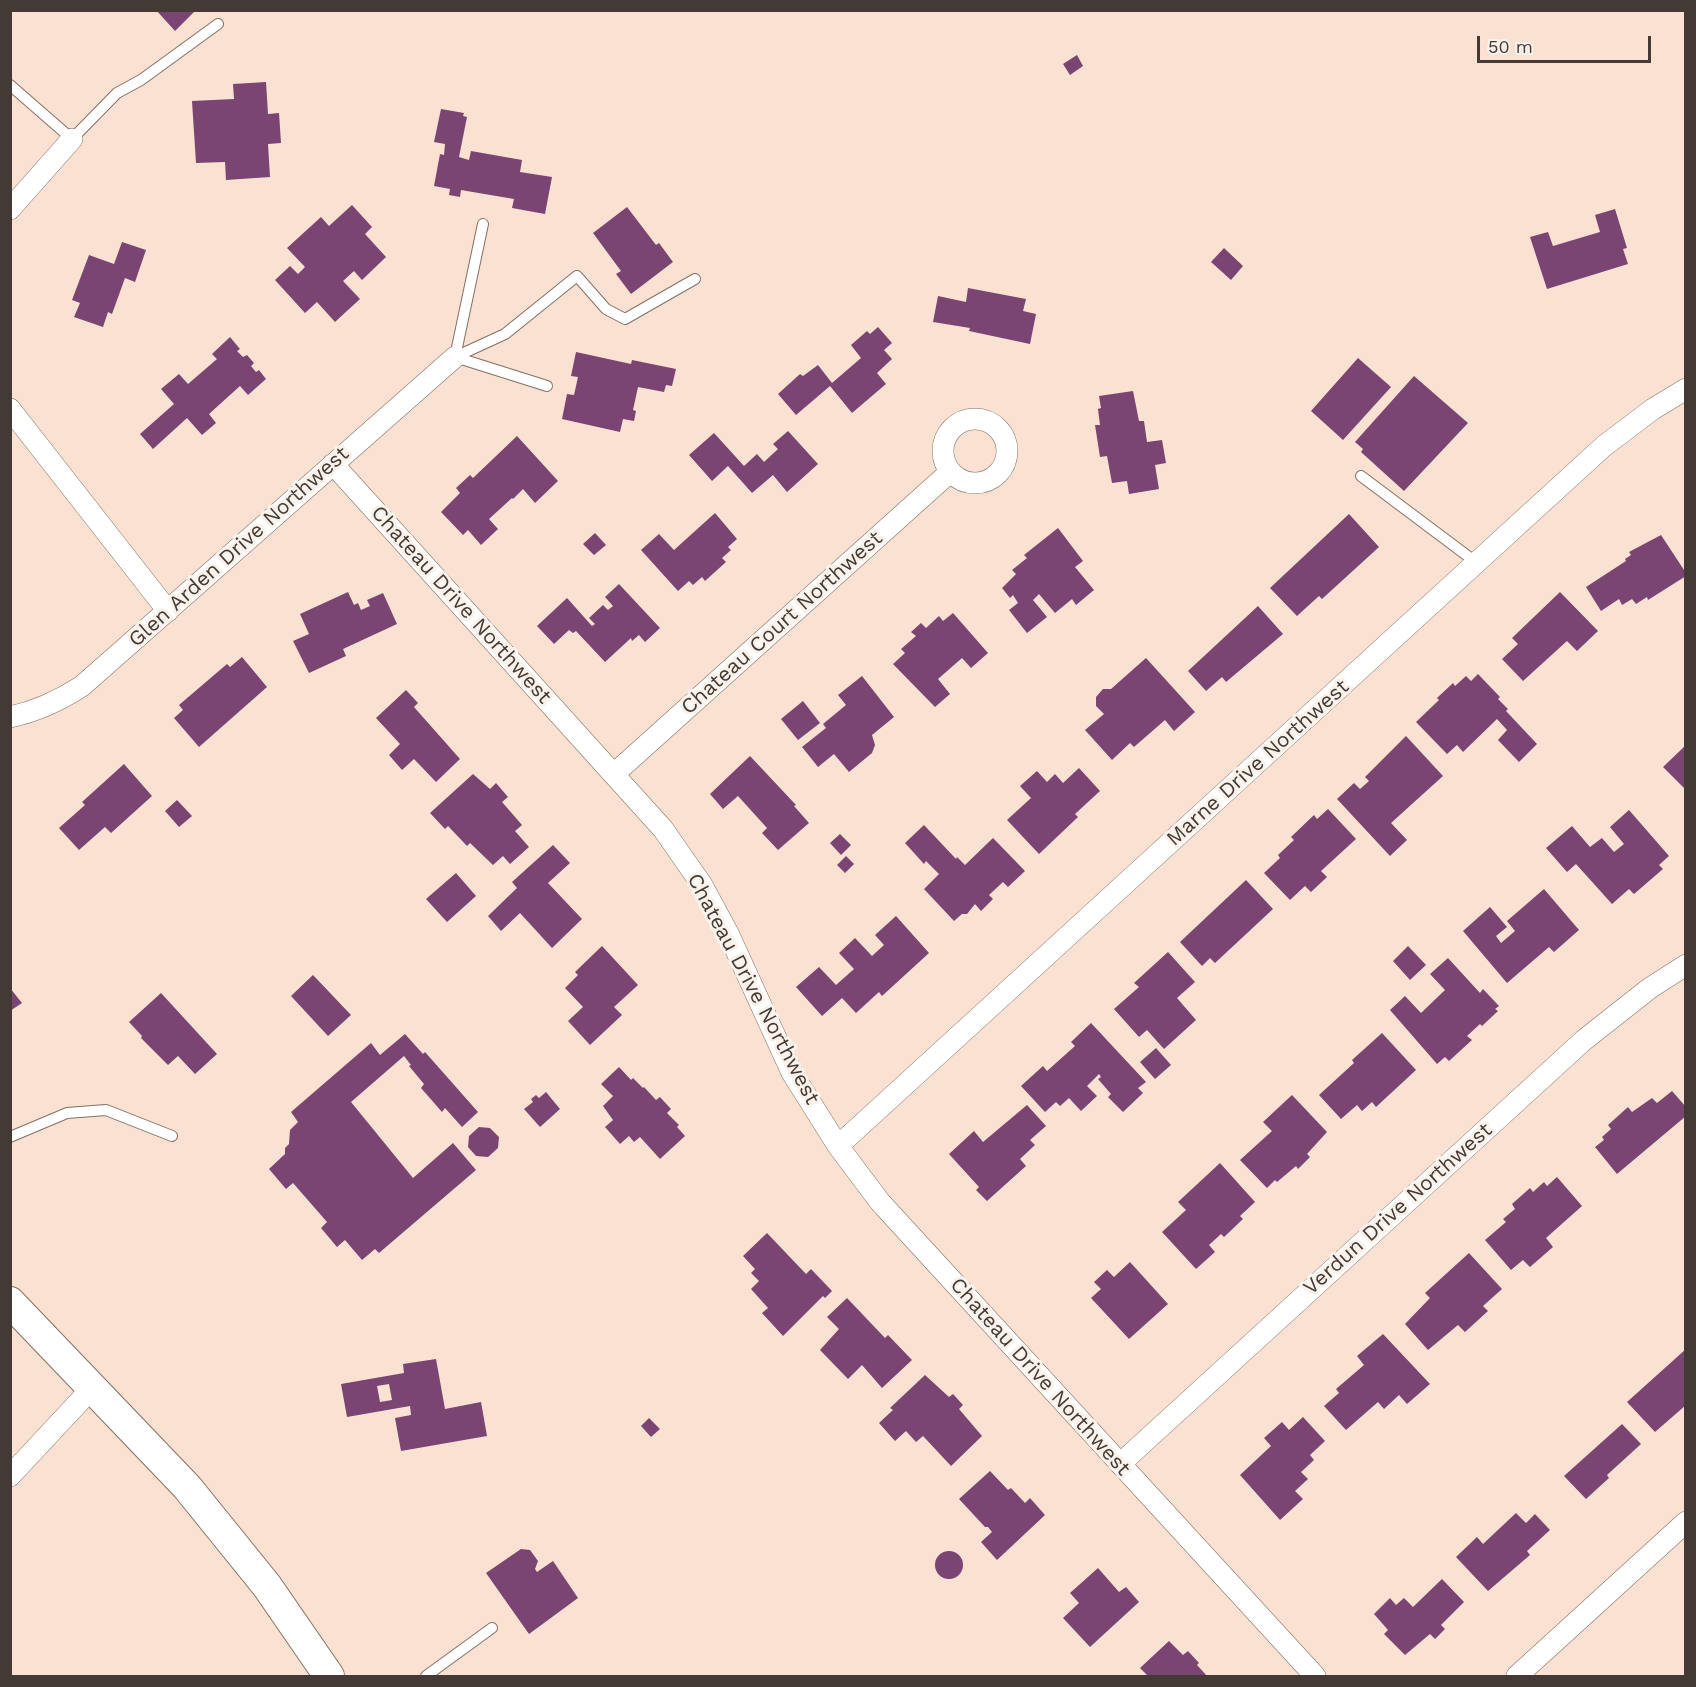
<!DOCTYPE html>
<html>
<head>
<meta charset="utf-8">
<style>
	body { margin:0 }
	#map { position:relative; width:1696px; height:1687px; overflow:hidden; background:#fae1d2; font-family:"Work Sans",sans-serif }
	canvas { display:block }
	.frame { position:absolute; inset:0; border:12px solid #443a35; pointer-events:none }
	.scale { position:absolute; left:1477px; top:36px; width:174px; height:27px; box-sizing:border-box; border:3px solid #443a35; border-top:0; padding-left:8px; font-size:18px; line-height:21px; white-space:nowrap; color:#443a35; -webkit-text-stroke:4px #fcf2ec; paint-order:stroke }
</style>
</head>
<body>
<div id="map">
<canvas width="1696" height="1687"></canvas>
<div class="frame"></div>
<div class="scale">50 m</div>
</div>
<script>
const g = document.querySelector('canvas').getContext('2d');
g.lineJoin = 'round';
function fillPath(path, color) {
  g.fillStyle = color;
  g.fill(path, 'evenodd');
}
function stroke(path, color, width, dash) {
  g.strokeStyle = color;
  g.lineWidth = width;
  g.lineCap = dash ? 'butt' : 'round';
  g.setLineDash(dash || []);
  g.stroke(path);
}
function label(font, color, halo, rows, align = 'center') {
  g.font = font + ' "Work Sans",sans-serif';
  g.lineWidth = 6;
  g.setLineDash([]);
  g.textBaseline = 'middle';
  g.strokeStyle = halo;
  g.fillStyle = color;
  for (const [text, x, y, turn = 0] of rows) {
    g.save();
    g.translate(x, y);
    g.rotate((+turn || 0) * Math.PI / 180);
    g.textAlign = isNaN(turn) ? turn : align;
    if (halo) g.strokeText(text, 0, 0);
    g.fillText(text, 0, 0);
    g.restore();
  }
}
const building = new Path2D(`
	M156,10H196L175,31Z
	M1077,55L1083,66L1070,75L1063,64Z
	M266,82L268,114L279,113L281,143L268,144L270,177L226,180L225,162L196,163L192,101L234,99L233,84Z
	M441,109L464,113L463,116L467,117L459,157L469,160L471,151L522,160L520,172L552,177L545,214L512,208L514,199L461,190L460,197L449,195L450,189L434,186L440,154L444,155L445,144L434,142Z
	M352,205L372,227L365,234L386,257L362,280L354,271L343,281L360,299L335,322L317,302L305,313L275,280L290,266L298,274L305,267L287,248L321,217L329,226Z
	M627,207L656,245L659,243L673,262L631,294L616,274L621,271L593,233Z
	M1615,209L1627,248L1623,249L1628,264L1547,289L1530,237L1548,232L1553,246L1600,232L1595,215Z
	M122,242L146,250L135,282L125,278L112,314L108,312L103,327L74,317L80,303L72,300L89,255L114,264Z
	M1224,248L1243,266L1231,280L1211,262Z
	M968,288L1026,299L1023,311L1036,314L1030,344L969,331L970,328L933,322L938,296L966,302Z
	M878,327L892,343L884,350L892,359L877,373L886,384L852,413L830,386L796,415L778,394L800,374L803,376L818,365L832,383L861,358L851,345L867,331L870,334Z
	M230,337L240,349L237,351L243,357L247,355L254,363L251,366L256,372L259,370L266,379L248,395L240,386L209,414L216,423L202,435L187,418L153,449L140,434L174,404L161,389L179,374L188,384L217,359L212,354Z
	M576,352L631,364L632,360L676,369L672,386L666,385L664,392L638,387L633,410L636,411L634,421L623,419L620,432L562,419L567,394L574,395L578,377L571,376Z
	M1358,358L1391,387L1343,440L1311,411Z
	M1414,376L1468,423L1404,491L1361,452L1363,449L1355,442Z
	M1133,391L1139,421H1144L1147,442L1162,440L1166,463L1155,465L1159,489L1129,494L1127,481L1112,483L1107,456L1100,457L1095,425H1100L1098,409L1101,408L1099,396Z
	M788,431L818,464L787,492L773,475L752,493L728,466L712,481L689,455L714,433L744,466L757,454L764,462L778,449L773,444Z
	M517,436L558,481L535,503L523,489L513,499L512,498L489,519L498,529L481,545L468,530L463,535L441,512L460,493L456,488L470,475L473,478Z
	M715,513L737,539L728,547L731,550L722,558L726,562L705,581L702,577L693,585L689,581L678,591L641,550L659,534L674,550Z
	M1349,514L1379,547L1322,599L1319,596L1297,616L1270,588Z
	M1058,528L1083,561L1075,567L1094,590L1076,605L1072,599L1055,613L1039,594L1033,600L1047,617L1027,633L1009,610L1018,603L1013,595L1010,598L1002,588L1016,574L1012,570L1027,558L1024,555Z
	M595,533L606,545L594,555L583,544Z
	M1661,535L1686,573V576L1648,600L1647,597L1636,604L1632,599L1622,605L1619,599L1601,611L1586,587L1626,561L1625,559L1631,555L1629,552Z
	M619,584L660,628L645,642L639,635L632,641L631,638L605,662L576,631L573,633L569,630L554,644L537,626L567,598L592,626L595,624L589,618L603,605L608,610L613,606L605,597Z
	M348,592L354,605L358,603L361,610L370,606L367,600L383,593L397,624L343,649L346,656L309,673L293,641L309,634L300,614Z
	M1560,592L1598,631L1577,651L1567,641L1523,681L1502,659L1518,644L1512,638Z
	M1258,606L1283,634L1226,682L1222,677L1206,691L1188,671Z
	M953,613L988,653L971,668L962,658L938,679L950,694L935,707L893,664L905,653L901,649L916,636L911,632L921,623L926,628L939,616L943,621Z
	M242,657L267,687L199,747L174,718L183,710L179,705L227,664L230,667Z
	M1146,658L1195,712L1174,731L1165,720L1134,747L1130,743L1112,760L1085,730L1104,714L1096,706V697L1103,689H1111Z
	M1478,674L1500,697L1498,699L1508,709L1506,711L1537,744L1519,762L1498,740L1507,730L1497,719L1463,752L1457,745L1447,754L1416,722L1439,700L1437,698L1453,683L1455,686L1466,676L1471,681Z
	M862,676L894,717L872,735L875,745L872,753L849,772L834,754L818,767L802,747L826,728L823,724L846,705L838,695Z
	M406,690L418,703L414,707L460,759L436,782L414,759L402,770L389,755L400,744L376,718Z
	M803,701L820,723L798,740L781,719Z
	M1406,736L1443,776L1391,823L1407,840L1390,856L1337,799L1354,783L1360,789L1369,781L1365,777Z
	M1686,745V790L1663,767Z
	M750,756L796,805L794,806L809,823L778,850L762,833L767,828L738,796L723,809L710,794Z
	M124,764L152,796L111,833L105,827L79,850L59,828L85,805L82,802Z
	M1079,768L1100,791L1075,814L1078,817L1039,854L1007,820L1031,798L1020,786L1037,771L1047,782L1055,774L1063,783Z
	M473,774L490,789L496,783L508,797L502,802L522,825L515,831L529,847L510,864L503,856L493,865L470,843L467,846L448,826L445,829L430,813Z
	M177,800L192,816L179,827L165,811Z
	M1328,809L1356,839L1321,871L1327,877L1311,892L1305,886L1290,900L1264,873L1280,858L1278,855L1294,840L1291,837L1314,815L1317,819Z
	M1629,810L1669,856L1659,865L1663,869L1634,894L1629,889L1612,904L1576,864L1567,872L1546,848L1572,826L1590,847L1602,838L1614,852L1624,844L1610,827Z
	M924,825L956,859L957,857L965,865L993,838L1025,871L1008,887L1003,882L989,895L993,899L981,911L975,904L967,914H962L954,921L924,889L939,874L926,861L924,864L905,843Z
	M840,834L851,845L841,855L830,843Z
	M553,845L570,863L548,883L582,919L552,948L520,913L501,931L488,916L517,888L512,882Z
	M846,856L854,864L845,873L837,865Z
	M456,873L476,896L447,922L426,899Z
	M1246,880L1273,909L1215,963L1210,958L1202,966L1180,942Z
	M1544,889L1579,930L1554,952L1549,947L1507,983L1463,931L1490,907L1507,927L1496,936L1501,943L1515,931L1507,921Z
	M896,916L929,953L882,996L879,992L856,1013L842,998L822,1016L796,987L819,967L836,985L854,969L839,953L855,938L872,956L884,945L875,935Z
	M602,946L638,985L614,1007L622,1015L590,1045L568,1021L583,1007L565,988L578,975L575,972Z
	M1408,946L1426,965L1410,980L1393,961Z
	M1168,952L1195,982L1177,998L1196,1020L1164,1049L1147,1030L1139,1037L1114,1009L1139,987L1134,983Z
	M1448,958L1480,993L1483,989L1499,1006L1495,1009L1498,1011L1482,1026L1480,1024L1467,1036L1472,1040L1449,1061L1445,1057L1437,1064L1390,1010L1405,996L1421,1013L1445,990L1430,974Z
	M313,975L351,1015L328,1036L291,996Z
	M10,988L22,1003L10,1011Z
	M161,993L217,1054L195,1074L178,1056L168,1065L141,1038L142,1036L129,1022Z
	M1091,1023L1146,1082L1138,1088L1143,1093L1123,1112L1108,1097L1111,1094L1098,1079L1101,1077L1099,1074L1087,1086L1097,1096L1081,1111L1069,1098L1060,1106L1056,1102L1045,1112L1021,1086L1043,1066L1047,1071L1075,1046L1071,1042Z
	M1382,1033L1416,1070L1376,1107L1372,1102L1362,1111L1357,1105L1341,1119L1319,1095L1354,1063L1352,1060Z
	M405,1034L423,1054L425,1052L478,1112L462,1127L445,1108L442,1112L421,1088L424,1084L409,1066L411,1065L404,1056L351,1102L413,1178L453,1143L476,1170L379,1253L375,1249L362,1260L345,1240L337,1247L321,1228L327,1222L293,1183L286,1189L269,1169L285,1154V1148L289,1144L290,1130L298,1122L291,1112L371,1043L380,1055Z
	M1156,1048L1171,1065L1155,1079L1140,1062Z
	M619,1067L631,1080L633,1078L643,1088L644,1087L656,1100L660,1097L671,1109L667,1113L679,1125L677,1127L685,1136L660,1159L640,1137L634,1142L629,1136L620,1144L605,1127L613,1120L603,1106L613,1096L601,1084Z
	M1672,1091L1686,1107V1116L1617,1174L1595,1147L1604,1140L1602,1137L1611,1129L1608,1125L1628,1107L1632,1112L1652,1098L1657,1103Z
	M546,1092L560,1109L540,1127L524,1109L533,1102L531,1099L536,1095L539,1098Z
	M1292,1095L1327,1132L1307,1154L1310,1157L1298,1169L1296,1166L1277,1182L1275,1180L1267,1188L1240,1160L1272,1131L1263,1122Z
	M1027,1105L1046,1126L1030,1140L1035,1145L1020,1159L1026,1166L987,1201L976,1190L979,1187L949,1154L974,1131L983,1142Z
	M479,1127L490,1128L499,1137L498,1148L488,1157L476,1156L468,1147L469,1136Z
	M1220,1163L1255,1202L1240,1216L1243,1219L1224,1237L1221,1234L1209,1245L1215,1252L1196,1269L1162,1232L1186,1210L1178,1202Z
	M1557,1177L1582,1206L1546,1238L1553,1247L1530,1267L1523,1260L1511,1270L1485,1240L1506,1222L1503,1219L1515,1209L1512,1204L1530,1188L1533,1192L1544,1182L1547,1186Z
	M767,1233L806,1274L811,1269L832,1291L825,1298L823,1296L783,1336L762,1313L768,1308L751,1289L759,1281L751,1273L755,1269L743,1256Z
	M1469,1253L1502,1289L1483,1306L1488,1311L1465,1332L1458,1325L1428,1350L1405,1324L1430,1298L1425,1293Z
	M1130,1262L1168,1304L1129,1339L1091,1298L1101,1289L1094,1282L1107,1270L1114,1277Z
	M847,1298L885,1338L888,1335L912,1360L882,1388L862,1365L848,1379L820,1350L839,1329L827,1317Z
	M1383,1334L1430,1384L1407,1404L1399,1395L1384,1409L1378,1402L1346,1430L1324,1406L1339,1393L1336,1389L1364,1365L1357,1356Z
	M1686,1349V1405L1655,1432L1627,1402Z
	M436,1359L445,1409L481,1402L487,1436L401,1451L395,1418L411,1415L410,1406L347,1417L341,1384L404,1373L403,1364ZM389,1384L392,1400L380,1402L377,1386Z
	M925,1375L949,1397L953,1394L963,1405L959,1409L982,1436L951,1466L923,1436L916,1442L906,1431L895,1441L879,1423L893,1410L890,1408Z
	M1303,1417L1325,1441L1310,1455L1314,1460L1301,1472L1308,1479L1295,1491L1303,1499L1280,1520L1240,1475L1271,1446L1264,1438L1282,1422L1289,1430Z
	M649,1418L660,1429L651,1437L641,1426Z
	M1622,1424L1641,1444L1607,1475L1609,1478L1586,1499L1564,1476Z
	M990,1471L1008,1490L1011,1488L1025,1503L1030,1498L1045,1515L997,1560L981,1542L992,1532L988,1527H985L959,1499Z
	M1516,1513L1526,1523L1535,1514L1550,1530L1527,1551L1530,1555L1488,1591L1456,1557L1477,1537L1483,1544Z
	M521,1549L530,1550L538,1561L535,1569L537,1572L553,1561L578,1598L529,1634L486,1573Z
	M935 1565a14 14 0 1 1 28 0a14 14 0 1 1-28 0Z
	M1098,1568L1119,1592L1126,1587L1139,1602L1090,1647L1063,1618L1079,1603L1070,1593Z
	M1442,1579L1464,1602L1441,1625L1445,1629L1435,1639L1430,1634L1405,1655L1384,1634L1388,1630L1374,1614L1390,1598L1396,1605L1404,1598L1413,1607Z
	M1169,1641L1183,1655L1188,1651L1199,1663L1197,1665L1207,1676H1148L1140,1668Z`);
const lane = new Path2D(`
	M10,85L72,139L117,93L141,80L218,24
	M455,357L505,334L577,276L606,309L625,319L695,279
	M455,357L483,224
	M455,357L547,386
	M1361,476L1477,563
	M10,1137L67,1113L106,1110L172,1136
	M426,1676L492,1628`);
const street = new Path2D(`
	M10,209L72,139
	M10,409L168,611
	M943 451a32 32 0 1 1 64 0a32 32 0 1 1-64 0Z
	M333,464L663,829L702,885L729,935L792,1073L838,1146L880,1202L1315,1676
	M10,717C38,711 59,701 82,686L455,357
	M614,774L950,472
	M838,1146L1604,446L1653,409L1686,389
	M1120,1464L1584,1040L1650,988L1686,965
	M10,1476L93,1387
	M1517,1676L1686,1522`);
const secondary = new Path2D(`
	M10,1302L187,1487L267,1586L329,1676`);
const streetNames = [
	["Glen Arden Drive Northwest",239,547,-42],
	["Chateau Drive Northwest",461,605,48],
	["Chateau Court Northwest",782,623,-42],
	["Marne Drive Northwest",1258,763,-42],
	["Chateau Drive Northwest",753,989,62],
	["Verdun Drive Northwest",1398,1209,-42],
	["Chateau Drive Northwest",1040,1377,48]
];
fillPath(building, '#7a4473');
stroke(lane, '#867063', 12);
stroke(street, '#867063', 22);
stroke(secondary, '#867063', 32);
stroke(lane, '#fff', 10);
stroke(street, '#fff', 21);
stroke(secondary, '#fff', 30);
label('21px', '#443a35', '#fcf2ec', streetNames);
</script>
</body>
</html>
